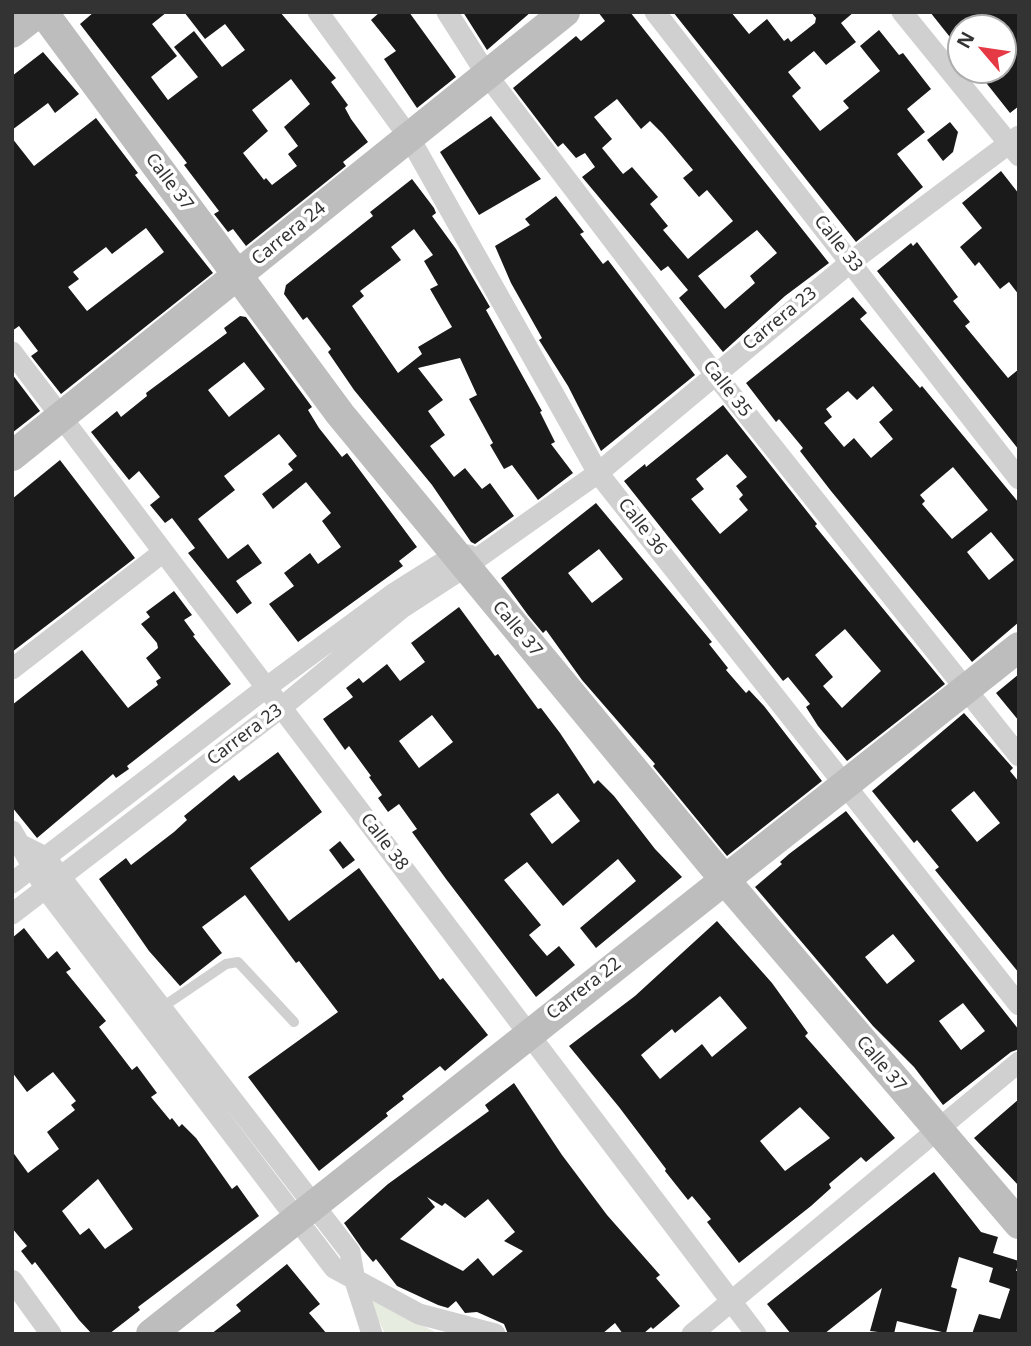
<!DOCTYPE html>
<html>
<head>
<meta charset="utf-8">
<style>
	body { margin:0 }
	#map { position:relative; width:1031px; height:1346px; overflow:hidden; background:#fff; font-family:"Noto Sans",sans-serif }
	canvas { display:block }
	.frame { position:absolute; inset:0; border:14px solid #333; pointer-events:none }
	.north { position:absolute; left:947px; top:14px; width:70px; height:70px; box-sizing:border-box; background:#fff; border:2px solid #adadad; border-radius:50%; rotate:299deg; font-size:19px; font-weight:700; line-height:28px; text-align:center; color:#333 }
	.north::after { content:''; display:block; margin:auto; width:24px; height:32px; background:#e63946; clip-path:polygon(50% 0,100% 100%,50% 72%,0 100%) }
</style>
</head>
<body>
<div id="map">
<canvas width="1031" height="1346"></canvas>
<div class="frame"></div>
<div class="north">N</div>
</div>
<script>
const g = document.querySelector('canvas').getContext('2d');
g.lineJoin = 'round';
function fillPath(path, color) {
  g.fillStyle = color;
  g.fill(path, 'evenodd');
}
function stroke(path, color, width, dash) {
  g.strokeStyle = color;
  g.lineWidth = width;
  g.lineCap = dash ? 'butt' : 'round';
  g.setLineDash(dash || []);
  g.stroke(path);
}
function label(font, color, halo, rows, align = 'center') {
  g.font = font + ' "Noto Sans",sans-serif';
  g.lineWidth = 7;
  g.setLineDash([]);
  g.textBaseline = 'middle';
  g.strokeStyle = halo;
  g.fillStyle = color;
  for (const [text, x, y, turn = 0] of rows) {
    g.save();
    g.translate(x, y);
    g.rotate((+turn || 0) * Math.PI / 180);
    g.textAlign = isNaN(turn) ? turn : align;
    if (halo) g.strokeText(text, 0, 0);
    g.fillText(text, 0, 0);
    g.restore();
  }
}
const green = new Path2D(`
	M367,1296L435,1332L385,1334Z`);
const building = new Path2D(`
	M94,12H167L152,24L177,56L151,77L168,100L198,77L174,47L194,31L222,67L245,50L225,24L205,39L184,12H280L336,78L331,82L348,105L345,108L351,119L368,142L343,162L346,166L246,246L233,229L228,232L214,214L219,211L184,165L187,163L80,24ZM291,79L310,104L284,127L298,146L288,154L297,166L272,185L266,178L264,180L243,153L268,131L252,110Z
	M380,12H409L456,77L417,108L384,59L396,51L371,20Z
	M463,12H531L487,50Z
	M598,12H630L829,263L785,296L723,352L679,298L688,290L668,266L661,271L582,177L595,167L585,153L576,158L563,143L558,147L513,88L576,36L581,41L605,21ZM617,99L641,129L650,121L662,133L693,170L683,178L699,197L707,190L733,221L688,259L663,230L668,226L650,204L658,197L632,167L623,174L602,148L612,139L594,117ZM757,230L777,253L750,276L755,283L725,309L698,276Z
	M673,12H731L749,34L767,19L784,41L788,38L791,42L815,23L816,18L811,12H854L841,23L856,42L826,65L814,51L788,72L801,88L792,96L820,131L849,108L843,101L880,71L860,46L879,30L899,55L903,53L931,89L907,109L925,132L897,154L923,187L856,242Z
	M930,12H1019V106L1010,113L976,70H1003V28H961V51Z
	M43,52L79,94L55,113L48,103L12,130V76Z
	M491,116L541,179L479,215L440,152Z
	M96,118L138,173L135,175L213,273L61,394L31,356L38,351L19,326L12,331V138L34,166ZM146,228L164,252L87,311L68,287L79,279L73,272L106,247L112,254Z
	M950,122L958,132L953,152L943,161L927,140Z
	M1001,171L1019,194V295L1009,282L1000,289L979,262L975,266L960,247L982,228L962,203Z
	M412,179L434,208L436,213L432,216L456,249L490,307L486,310L542,411L540,412L555,442L551,444L573,473L538,500L512,465L504,469L490,445L493,443L469,399L477,395L460,358L418,368L443,400L428,411L445,435L430,446L454,477L465,468L482,489L490,483L514,516L475,544L471,542L432,485L354,390L328,352L331,349L307,317L303,320L284,294L286,285L373,216L370,212ZM414,229L433,255L424,261L438,285L430,289L452,327L418,347L422,354L398,373L352,306L364,296L360,291L401,260L391,247Z
	M556,196L584,232L580,234L603,264L608,260L695,375L601,451L568,386L539,340L542,338L511,283L495,246L530,225L525,219Z
	M917,242L958,297L953,301L970,322L965,326L1008,378L1019,369V450L877,271L911,243L913,246Z
	M853,297L867,313L860,319L920,388L922,386L1019,503V622L972,662L831,491L800,451L803,448L779,419L776,422L746,383ZM873,386L893,410L879,422L893,439L871,458L854,438L844,447L824,423L832,417L826,409L848,391L857,400ZM953,467L988,510L952,539L922,504L925,501L920,495ZM991,532L1014,560L989,580L967,552Z
	M240,316L246,317L312,407L308,410L319,428L342,457L347,453L417,547L399,561L403,566L298,642L269,604L294,586L284,573L310,553L318,564L341,547L322,521L331,513L306,482L273,509L262,494L293,470L288,464L297,456L279,434L224,476L235,490L198,519L228,559L248,544L262,563L236,581L252,603L237,614L188,553L195,548L172,518L165,523L150,505L160,497L139,471L129,480L91,432L117,411L121,417L147,396L146,393L227,333L224,328ZM244,362L265,389L229,417L208,390Z
	M12,374L40,411L12,433Z
	M723,405L817,524L815,526L945,684L847,761L818,726L806,707L810,704L788,677L783,681L624,481L645,464L646,467ZM727,454L747,477L736,486L743,495L739,499L748,510L720,534L691,499L704,489L696,479ZM845,629L881,671L842,708L823,686L833,677L815,655Z
	M60,460L135,558L12,652V499Z
	M596,503L712,642L709,644L728,668L726,670L746,693L749,690L764,706L822,781L727,856L653,766L655,764L582,680L546,630L543,633L528,615L501,578ZM599,549L623,579L592,603L568,573Z
	M174,591L192,615L184,620L195,635L193,636L231,684L150,748L127,766L129,769L116,778L113,774L37,838L12,807V705L82,650L128,708L158,685L156,681L161,678L146,658L158,648L157,643L141,624L150,617L146,612Z
	M459,607L495,656L498,654L538,709L541,708L560,733L594,784L598,780L614,796L655,849L682,877L596,948L580,928L636,881L618,859L563,906L527,862L504,880L541,925L529,935L547,956L559,946L575,965L536,997L446,879L412,832L417,829L399,804L388,812L378,798L382,795L369,777L371,776L349,746L345,750L323,719L353,697L346,688L359,678L363,683L387,664L400,681L425,662L411,643ZM432,715L453,742L419,768L399,741ZM558,793L580,821L552,844L530,814Z
	M1019,674V721L996,693Z
	M964,713L1013,768L1010,771L1019,782V973L935,870L939,867L917,840L914,843L872,791ZM974,791L1000,823L977,842L951,810Z
	M278,752L322,812L250,868L289,921L359,868L440,980L443,978L488,1035L445,1071L440,1066L402,1096L404,1099L386,1113L388,1116L319,1171L248,1077L338,1012L299,961L296,963L245,895L202,927L222,953L180,986L149,951L99,879L126,858L131,865L174,832L187,820L184,816L234,775L239,781Z
	M846,811L1019,1030V1049L1011,1052L943,1105L914,1067L873,1026L755,887L782,864L780,862L789,854ZM893,934L915,961L887,984L865,957ZM963,1003L985,1031L961,1050L939,1021Z
	M340,841L355,860L343,869L329,850Z
	M717,921L772,983L808,1033L805,1036L895,1138L866,1162L861,1157L829,1184L831,1188L811,1206L739,1263L707,1222L711,1219L692,1196L688,1200L665,1171L666,1169L619,1107L569,1046L635,996ZM720,996L747,1028L712,1057L702,1044L660,1079L641,1055L672,1029L675,1033ZM800,1107L830,1138L785,1171L760,1141Z
	M24,928L48,959L57,951L71,969L66,972L106,1021L99,1027L132,1070L137,1066L157,1093L151,1097L170,1120L172,1118L179,1127L182,1124L196,1138L232,1189L237,1185L259,1216L138,1307L140,1310L109,1334H92L79,1320L35,1262L32,1265L21,1251L27,1246L12,1228V1151L28,1173L59,1149L47,1132L75,1110L71,1105L76,1101L53,1072L27,1092L12,1072V938ZM98,1179L133,1229L105,1249L89,1228L80,1235L62,1211Z
	M514,1083L562,1155L607,1215L660,1275L656,1278L680,1306L653,1329L651,1327L643,1334H623L615,1323L602,1334H508L504,1324L477,1312L465,1313L456,1301L448,1308L438,1305L397,1286L376,1259L373,1262L363,1250L344,1223L388,1184L489,1111L485,1105ZM427,1197L442,1206L445,1203L465,1218L488,1199L515,1232L504,1241L523,1251L493,1276L478,1258L463,1271L400,1239L435,1207Z
	M1019,1099V1186L974,1138Z
	M934,1172L981,1232L998,1237L993,1253L1019,1261L1016,1271H1019V1334H972L979,1314L1000,1319L1010,1289L989,1282L993,1268L959,1257L951,1287L957,1289L946,1333L897,1321L894,1334L870,1331L882,1288L824,1334H791L767,1304Z
	M287,1264L320,1304L309,1313L327,1334H211L241,1311L236,1305Z`);
const lane = new Path2D(`
	M161,1008L226,964L238,962L294,1022`);
const street = new Path2D(`
	M318,12L409,137L598,473L1019,1005
	M447,12L487,75L714,373L1019,756
	M655,12L1019,479
	M902,12L1019,156
	M12,352L756,1334
	M12,669L162,553
	M12,831L45,888L334,1268L419,1314L495,1334
	M23,846L45,857L350,1252L355,1281L372,1334
	M12,883L267,687L393,594L455,555H469
	M12,914L282,707L402,608L465,567L598,473L852,261L1019,136
	M12,1280L51,1334
	M692,1334L1019,1062`);
const secondary = new Path2D(`
	M43,12L340,414L724,879L1019,1224
	M12,33L39,12
	M12,456L565,12
	M151,1334L1019,647`);
const streetNames = [
	["Calle 37",169,182,53],
	["Carrera 24",289,234,-39],
	["Calle 33",838,244,52],
	["Carrera 23",780,319,-39],
	["Calle 35",727,389,52],
	["Calle 36",642,527,52],
	["Calle 37",517,629,50],
	["Carrera 23",245,735,-37],
	["Calle 38",384,842,53],
	["Carrera 22",584,989,-38],
	["Calle 37",881,1064,50]
];
fillPath(green, '#e6ecdf');
fillPath(building, '#1a1a1a');
stroke(lane, '#d0d0d0', 10);
stroke(street, '#d0d0d0', 21);
stroke(secondary, '#bdbdbd', 30);
label('18px', '#333', '#fff', streetNames);
</script>
</body>
</html>
